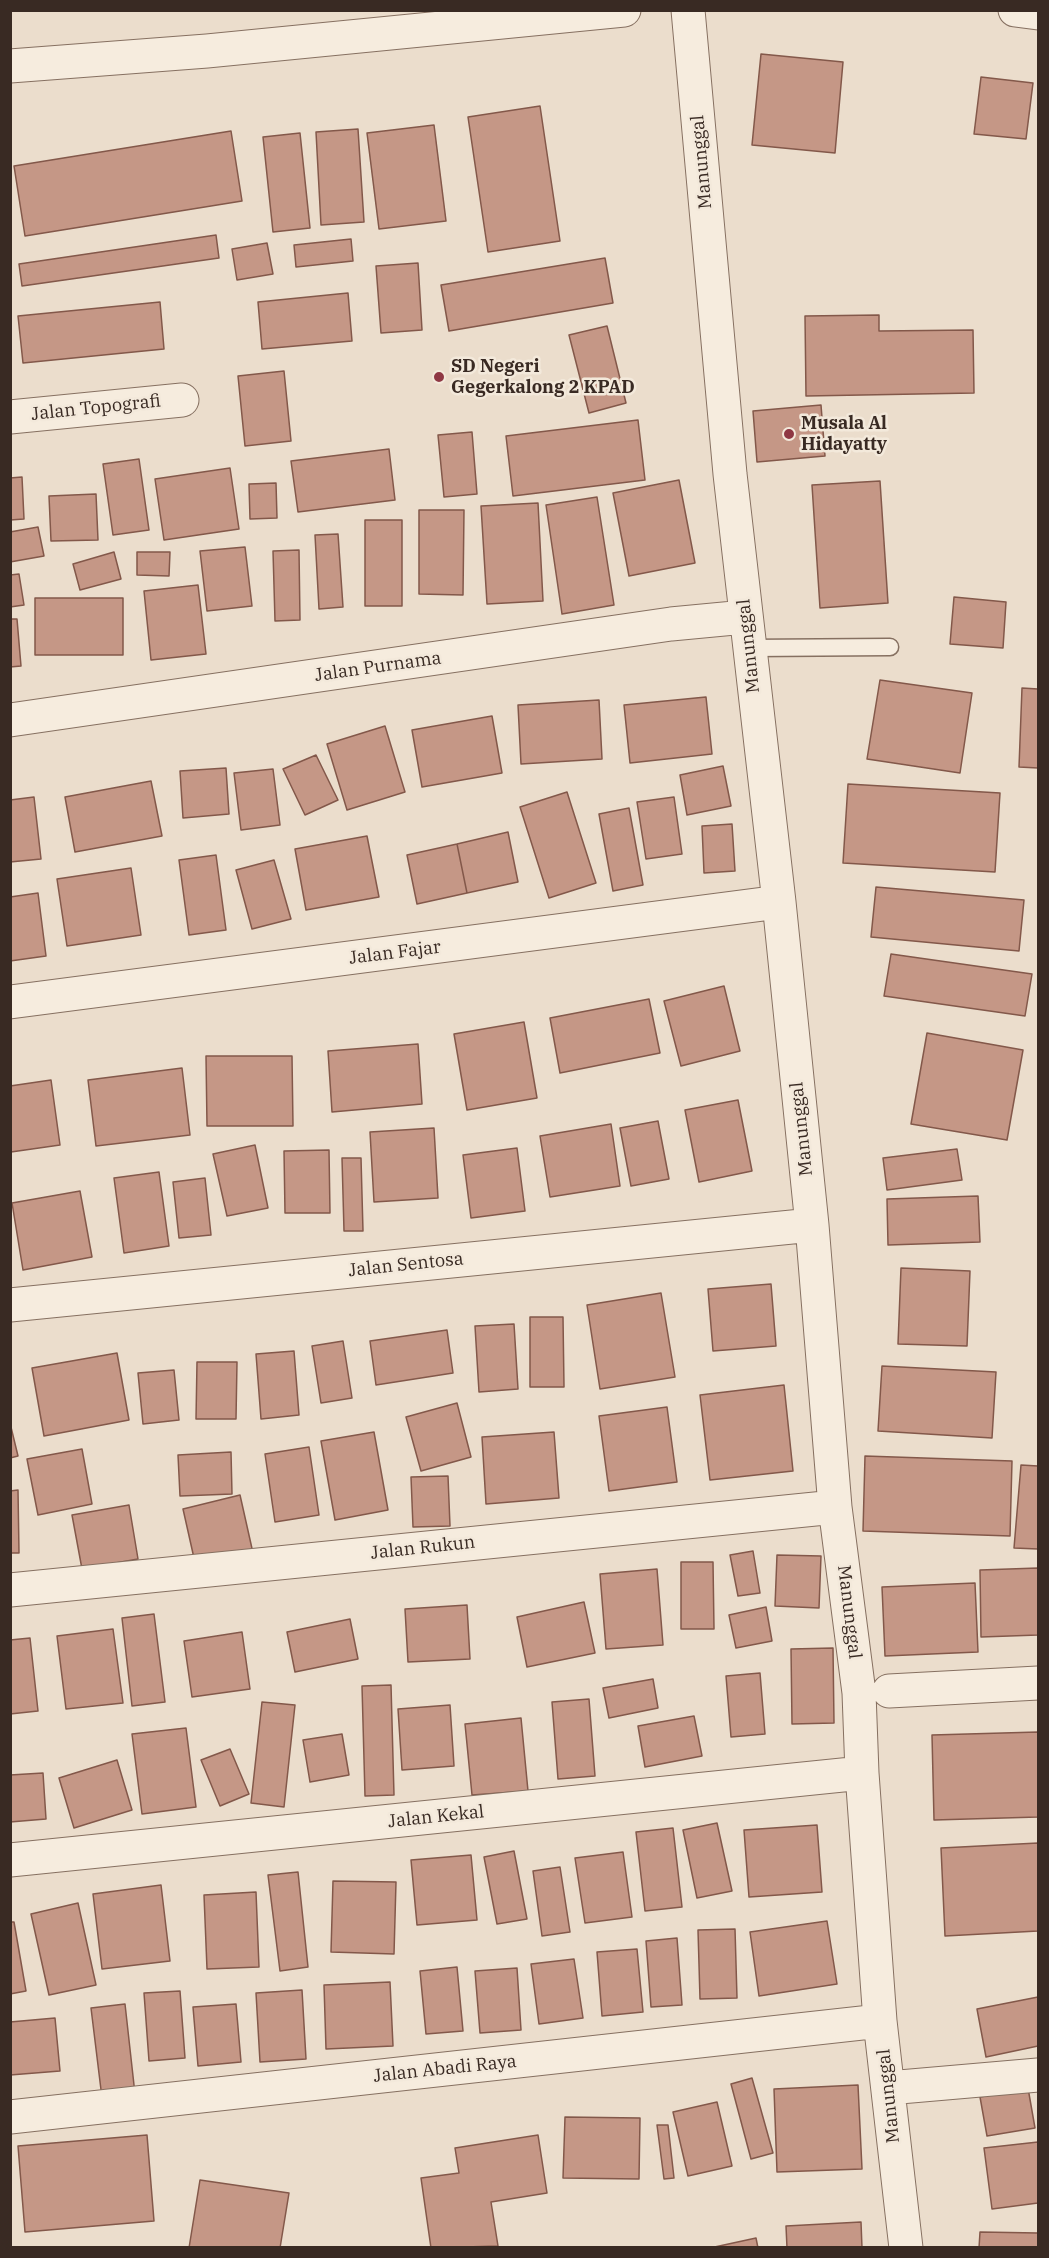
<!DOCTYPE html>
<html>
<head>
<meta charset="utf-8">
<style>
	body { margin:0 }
	#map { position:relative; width:1049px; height:2258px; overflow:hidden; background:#ebddcc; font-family:"IBM Plex Serif",serif }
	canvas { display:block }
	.frame { position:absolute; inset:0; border:12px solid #392a23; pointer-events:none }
</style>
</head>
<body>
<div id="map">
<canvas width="1049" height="2258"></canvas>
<div class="frame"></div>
</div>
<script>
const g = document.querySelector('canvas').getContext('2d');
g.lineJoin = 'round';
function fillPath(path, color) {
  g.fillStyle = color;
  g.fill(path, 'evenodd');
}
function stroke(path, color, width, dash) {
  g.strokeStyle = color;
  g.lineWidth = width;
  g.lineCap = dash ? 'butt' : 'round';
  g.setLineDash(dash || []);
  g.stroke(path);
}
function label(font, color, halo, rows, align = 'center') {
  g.font = font + ' "IBM Plex Serif",serif';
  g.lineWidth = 5;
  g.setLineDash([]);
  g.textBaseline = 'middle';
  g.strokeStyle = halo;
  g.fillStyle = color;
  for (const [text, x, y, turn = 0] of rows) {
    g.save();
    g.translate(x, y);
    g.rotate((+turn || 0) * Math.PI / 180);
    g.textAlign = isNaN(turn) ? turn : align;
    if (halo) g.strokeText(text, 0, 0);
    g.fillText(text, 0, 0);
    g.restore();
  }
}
const building = new Path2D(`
	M761,54L843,62L835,153L752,145Z
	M981,77L1033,83L1026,139L974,134Z
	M540,106L560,241L488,252L468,117Z
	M434,125L446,221L379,229L367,133Z
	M358,129L364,222L321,225L316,132Z
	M231,131L242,201L25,236L14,166Z
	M300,133L310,228L273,232L263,137Z
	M216,235L219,258L22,286L19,264Z
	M351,239L353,261L296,267L294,245Z
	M267,243L273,274L237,280L232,249Z
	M605,258L613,303L449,331L441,285Z
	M418,263L422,330L381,333L376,266Z
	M348,293L352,341L262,349L258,302Z
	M160,302L164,349L23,363L18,316Z
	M879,315V331L973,330L974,393L806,396L805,316Z
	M607,326L626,403L589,413L569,335Z
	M284,371L291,441L245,446L238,376Z
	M821,405L825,456L757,462L753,411Z
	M638,420L645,480L513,496L506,436Z
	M472,432L477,494L444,497L438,435Z
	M389,449L395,500L298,512L291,461Z
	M139,459L149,530L113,535L103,464Z
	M230,468L239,529L164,540L155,479Z
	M22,477L24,519L10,520V478Z
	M679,480L695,563L629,576L613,493Z
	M880,481L888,603L820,608L812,485Z
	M276,483L277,518L250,519L249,484Z
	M96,494L98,540L51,541L49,496Z
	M597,497L614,605L562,614L546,505Z
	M538,503L543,601L487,604L481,506Z
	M419,510H464L463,595L419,594Z
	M365,520H402V606H365Z
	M38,527L44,556L10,562V532Z
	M338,534L343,607L319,609L315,535Z
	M245,547L252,606L207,611L200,551Z
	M299,550L300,620L275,621L273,551Z
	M114,552L121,579L80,590L73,564Z
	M137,552H170L169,576L137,575Z
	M19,574L24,605L10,607V575Z
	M198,585L206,654L151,660L144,591Z
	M954,597L1006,602L1003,648L950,644Z
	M35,598H123V655H35Z
	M10,619H17L21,666L10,667Z
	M880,680L972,693L960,773L867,759Z
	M1022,688L1038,689V768L1019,767Z
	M706,697L712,754L630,763L624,705Z
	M599,700L602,759L521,764L518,705Z
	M492,716L502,773L422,787L412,730Z
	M385,726L405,792L347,810L327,744Z
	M316,755L338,800L305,815L283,769Z
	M723,766L731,806L687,815L680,775Z
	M226,768L229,814L183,818L180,771Z
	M273,769L280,825L241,830L234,773Z
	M151,781L162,836L75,852L65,797Z
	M848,784L1000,793L995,872L843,863Z
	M567,792L596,883L549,898L520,807Z
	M34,797L41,859L10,862V800Z
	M674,797L682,854L646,859L637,802Z
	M629,808L643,885L613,891L599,814Z
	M732,824L735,871L704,873L702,826Z
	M508,832L518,882L467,893L457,844Z
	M367,836L379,897L306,910L295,849Z
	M457,844L467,893L417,904L407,855Z
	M216,855L226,930L189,935L179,860Z
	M274,860L291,919L252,929L236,870Z
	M131,868L141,935L67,946L57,879Z
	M876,887L1024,900L1019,951L871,937Z
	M38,893L46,956L10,961V897Z
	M891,954L1032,974L1025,1016L884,996Z
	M724,986L740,1051L681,1066L664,1001Z
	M649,999L660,1053L560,1073L550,1018Z
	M524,1022L537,1098L467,1110L454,1034Z
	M927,1033L1023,1050L1007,1140L911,1124Z
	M418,1044L422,1104L332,1112L328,1051Z
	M206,1056H292L293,1126H207Z
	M182,1068L190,1135L96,1146L88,1080Z
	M51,1080L60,1145L11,1152L10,1086Z
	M738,1100L752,1171L699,1182L685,1110Z
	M658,1121L669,1179L631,1186L620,1128Z
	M611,1124L620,1186L550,1197L540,1136Z
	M434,1128L438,1198L374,1202L370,1132Z
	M255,1145L268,1208L227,1216L213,1154Z
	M517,1148L525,1211L471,1218L463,1155Z
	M957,1149L962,1180L887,1190L883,1158Z
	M329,1150L330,1213H285L284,1151Z
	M342,1158H361L363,1231H344Z
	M159,1172L169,1246L124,1253L114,1178Z
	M205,1178L211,1235L179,1238L173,1182Z
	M80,1191L92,1257L23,1270L12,1203Z
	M978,1196L980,1242L888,1245L887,1199Z
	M901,1268L970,1271L967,1346L898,1344Z
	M771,1284L776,1346L713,1351L708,1289Z
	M661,1293L675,1377L600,1389L587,1305Z
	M530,1317H563L564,1387H530Z
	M514,1324L518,1389L479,1392L475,1326Z
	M447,1330L453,1373L376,1385L370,1341Z
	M343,1341L352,1398L321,1403L312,1346Z
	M294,1351L299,1415L261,1419L256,1354Z
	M117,1353L129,1420L44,1436L32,1368Z
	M197,1362H237L236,1419H196Z
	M882,1366L996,1372L992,1438L878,1431Z
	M174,1370L179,1420L143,1424L138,1373Z
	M784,1385L793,1471L710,1480L700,1395Z
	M457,1403L471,1457L421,1471L406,1417Z
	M667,1407L677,1482L609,1491L599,1416Z
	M10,1423L18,1456L10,1458Z
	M374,1432L388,1510L335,1520L321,1441Z
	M554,1432L559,1498L486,1504L482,1437Z
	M309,1447L319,1515L275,1522L265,1454Z
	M82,1449L92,1504L38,1515L27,1459Z
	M231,1452L232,1494L180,1496L178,1455Z
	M865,1456L1012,1461L1010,1536L863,1531Z
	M1021,1465L1038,1466V1549L1014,1548Z
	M448,1476L450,1526L413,1527L411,1477Z
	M18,1490L19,1553H10V1491Z
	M240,1495L253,1553L196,1567L183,1509Z
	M129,1505L138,1559L82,1569L72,1515Z
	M753,1551L760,1593L738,1596L730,1555Z
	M777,1555L821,1556L819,1608L775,1606Z
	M681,1562H713L714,1629H681Z
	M1038,1568V1635L981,1637L980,1570Z
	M657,1569L663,1645L606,1649L600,1574Z
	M975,1583L978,1652L885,1656L882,1587Z
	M584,1602L595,1653L527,1667L517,1617Z
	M467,1605L470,1659L408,1662L405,1609Z
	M766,1607L772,1641L736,1648L729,1615Z
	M154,1614L165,1702L132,1706L122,1618Z
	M350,1619L358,1659L295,1672L287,1632Z
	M113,1629L123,1703L66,1709L57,1636Z
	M242,1632L250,1689L192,1697L184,1641Z
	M30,1638L38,1711L10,1714V1640Z
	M833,1648L834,1723L792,1724L791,1649Z
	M760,1673L765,1734L731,1737L726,1676Z
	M653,1679L658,1708L609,1718L603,1688Z
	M391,1685L394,1795L365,1796L362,1686Z
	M589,1699L595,1776L558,1779L552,1702Z
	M262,1702L295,1705L284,1807L251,1803Z
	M450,1705L454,1766L402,1770L398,1709Z
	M694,1716L702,1756L645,1767L638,1726Z
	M521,1718L528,1791L472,1795L465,1724Z
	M186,1728L196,1807L142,1814L132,1734Z
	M1038,1732V1817L934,1820L932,1735Z
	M342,1734L349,1775L310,1782L303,1740Z
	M230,1749L249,1794L220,1806L201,1760Z
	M117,1760L132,1810L74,1828L59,1778Z
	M43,1773L46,1819L10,1822V1775Z
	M717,1823L732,1891L697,1898L683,1830Z
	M817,1825L822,1892L749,1897L744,1830Z
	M673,1828L682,1907L645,1911L636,1832Z
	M1038,1843V1931L945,1936L941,1848Z
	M514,1851L527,1919L497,1924L484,1857Z
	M623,1852L632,1917L585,1923L575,1858Z
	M471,1855L477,1920L417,1925L411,1860Z
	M560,1867L570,1932L542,1936L533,1871Z
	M298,1872L308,1967L280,1971L268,1875Z
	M333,1881L396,1882L394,1954L331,1952Z
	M161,1885L170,1961L102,1969L93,1894Z
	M256,1892L259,1967L207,1969L204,1895Z
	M78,1903L96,1985L49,1995L31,1914Z
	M827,1921L837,1984L759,1996L750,1932Z
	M10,1922H14L26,1991L10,1994Z
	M735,1929L737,1998L700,1999L698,1930Z
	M677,1938L682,2005L651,2007L646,1941Z
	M637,1949L643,2012L602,2016L597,1952Z
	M574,1959L583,2018L539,2024L531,1964Z
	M457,1967L463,2031L426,2034L420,1971Z
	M517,1968L521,2030L480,2033L475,1971Z
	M390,1982L393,2046L326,2049L324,1985Z
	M302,1990L306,2059L260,2062L256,1993Z
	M180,1991L185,2058L149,2061L144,1993Z
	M1038,1997V2046L986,2057L977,2009Z
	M125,2004L135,2094L102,2098L91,2008Z
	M236,2004L241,2062L198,2066L193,2007Z
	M55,2018L60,2071L10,2075V2022Z
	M752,2078L773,2153L751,2159L731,2084Z
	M858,2085L862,2169L777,2172L774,2089Z
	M1028,2088L1035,2128L987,2136L980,2097Z
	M717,2102L732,2166L688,2176L673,2112Z
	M565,2117L640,2118L639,2179L563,2178Z
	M657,2125H668L674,2178L664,2179Z
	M147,2135L154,2221L25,2232L18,2146Z
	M538,2135L547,2193L491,2202L498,2246L431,2248L421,2178L459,2173L455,2148Z
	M1038,2142V2203L992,2209L984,2148Z
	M200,2180L289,2193L280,2248H189Z
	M861,2222L862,2248H787L786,2226Z
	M980,2232L1038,2233V2248H979Z
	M756,2238L758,2248H710Z`);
const service = new Path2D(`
	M749,648L890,647`);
const minor = new Path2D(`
	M688,10L730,474L779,902L812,1225L835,1507L859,1693L862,1773L880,2021L906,2248
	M1015,10L1038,13
	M10,66L207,51L624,10
	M10,417L182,400
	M10,720L671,624L745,617
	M10,1002L779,902
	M10,1305L812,1225
	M10,1590L835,1507
	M889,1691L1038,1683
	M10,1860L862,1773
	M888,2088L1038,2075
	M10,2117L880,2021`);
const markers = [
	[439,377,6,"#8f3844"],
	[789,434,6,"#8f3844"]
];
const streetNames = [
	["Manunggal",702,162,-95],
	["Jalan Topografi",96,408,-6],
	["Manunggal",749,646,-96],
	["Jalan Purnama",378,667,-8],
	["Jalan Fajar",395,953,-7],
	["Manunggal",802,1129,-96],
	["Jalan Sentosa",406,1265,-6],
	["Jalan Rukun",423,1548,-6],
	["Manunggal",849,1612,83],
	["Jalan Kekal",436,1817,-6],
	["Jalan Abadi Raya",445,2069,-6],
	["Manunggal",889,2096,-96]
];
const poiNames = [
	["SD Negeri",451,367],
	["Gegerkalong 2 KPAD",451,388],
	["Musala Al",801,424],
	["Hidayatty",801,445]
];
fillPath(building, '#c59786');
stroke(building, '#83584a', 1.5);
stroke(service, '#867061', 19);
stroke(minor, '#867061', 35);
stroke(service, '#f6ecde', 16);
stroke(minor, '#f6ecde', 33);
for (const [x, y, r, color] of markers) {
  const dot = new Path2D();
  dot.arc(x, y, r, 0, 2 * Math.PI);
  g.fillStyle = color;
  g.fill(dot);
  stroke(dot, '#f3e9db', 2);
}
label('18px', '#392a23', '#f3e9db', streetNames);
label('bold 18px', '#392a23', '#f3e9db', poiNames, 'left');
</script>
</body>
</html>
